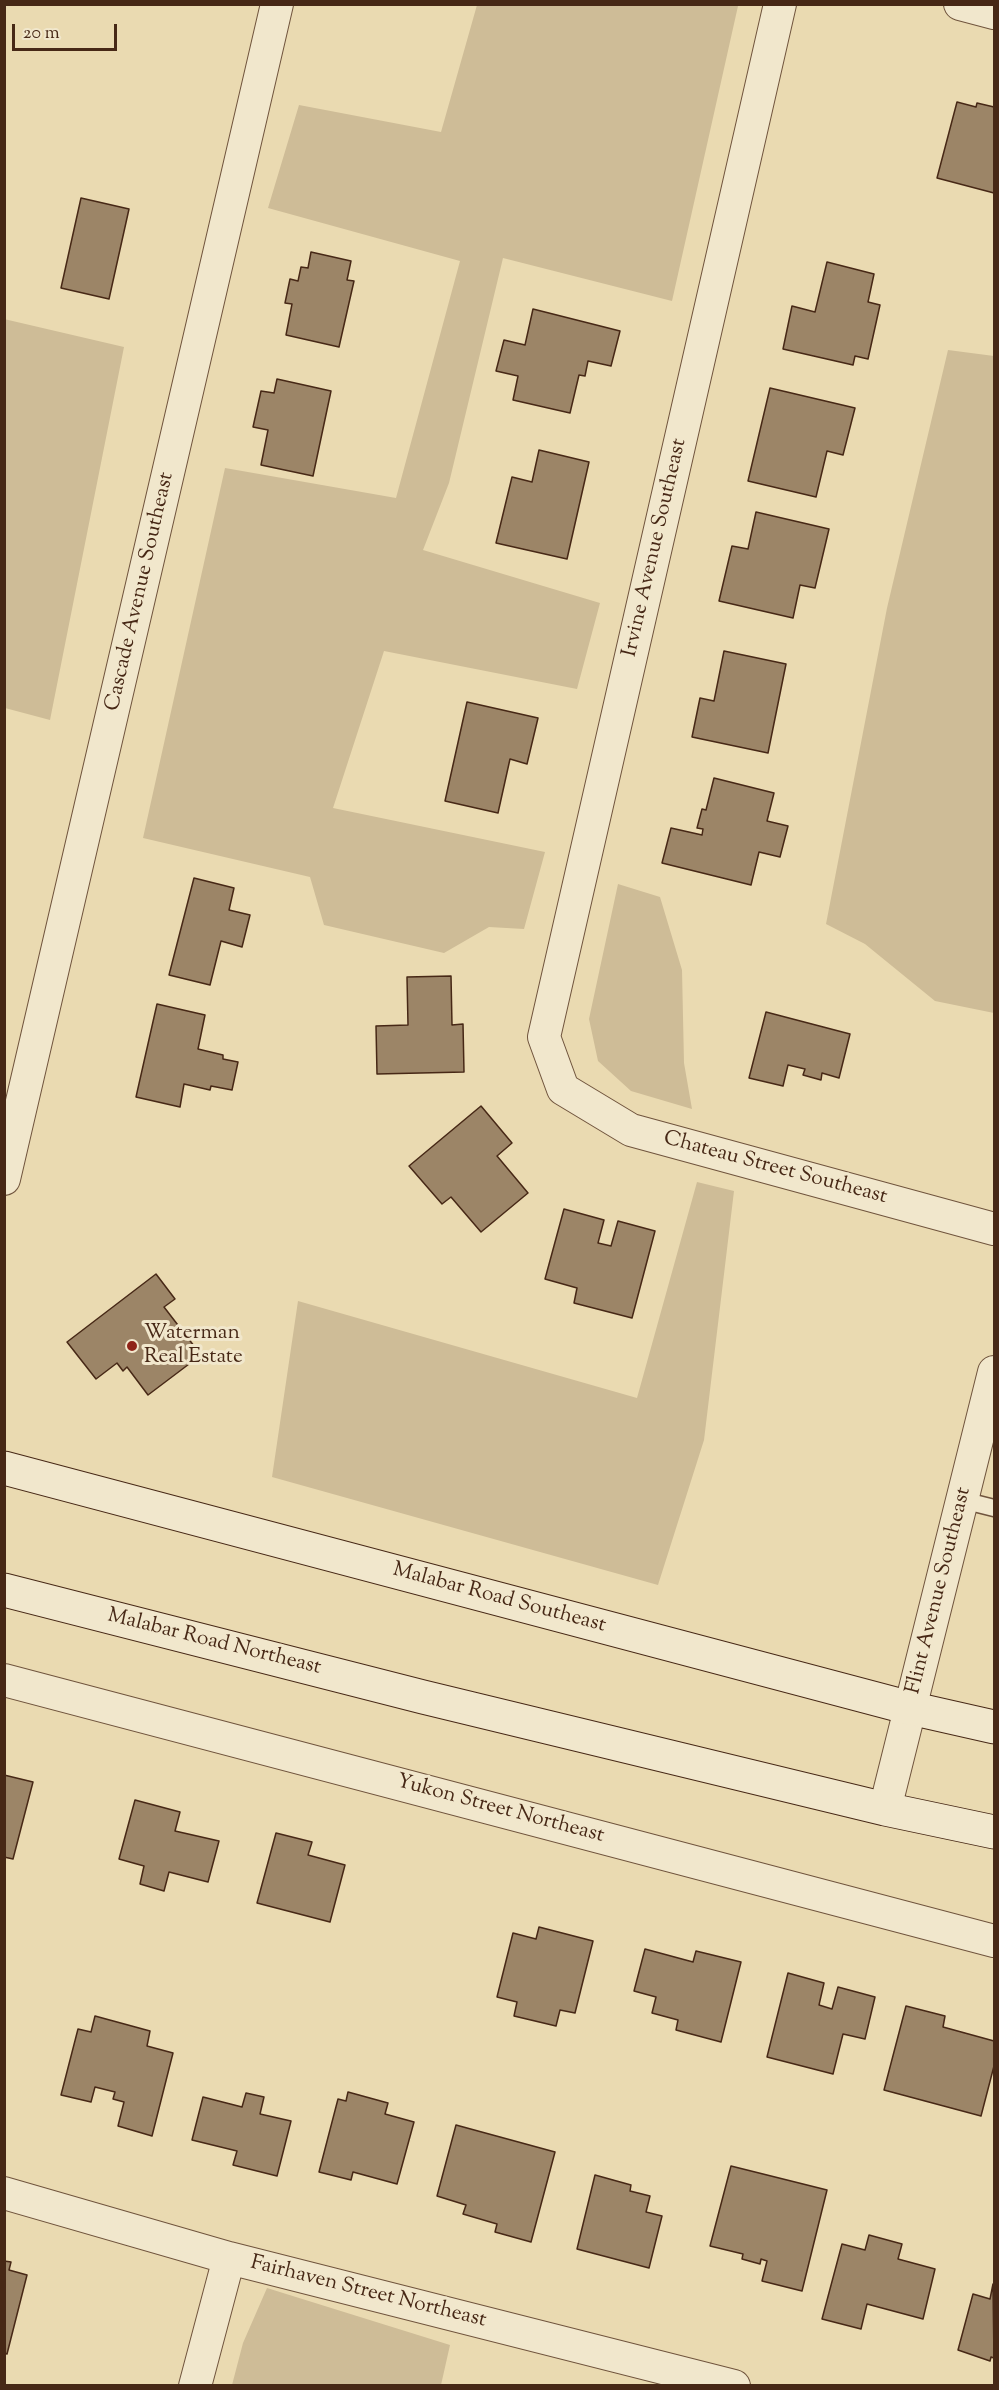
<!DOCTYPE html>
<html>
<head>
<meta charset="utf-8">
<style>
	body { margin:0 }
	#map { position:relative; width:999px; height:2390px; overflow:hidden; background:#eadab1; font-family:"Sorts Mill Goudy",serif }
	canvas { display:block }
	.frame { position:absolute; inset:0; border:6px solid #472816; pointer-events:none }
	.scale { position:absolute; left:12px; top:24px; width:105px; height:27px; box-sizing:border-box; border:3px solid #472816; border-top:0; padding-left:8px; font-size:18px; line-height:21px; white-space:nowrap; color:#472816; -webkit-text-stroke:4px #f1e7cc; paint-order:stroke }
</style>
</head>
<body>
<div id="map">
<canvas width="999" height="2390"></canvas>
<div class="frame"></div>
<div class="scale">20 m</div>
</div>
<script>
const g = document.querySelector('canvas').getContext('2d');
g.lineJoin = 'round';
function fillPath(path, color) {
  g.fillStyle = color;
  g.fill(path, 'evenodd');
}
function stroke(path, color, width, dash) {
  g.strokeStyle = color;
  g.lineWidth = width;
  g.lineCap = dash ? 'butt' : 'round';
  g.setLineDash(dash || []);
  g.stroke(path);
}
function label(font, color, halo, rows, align = 'center') {
  g.font = font + ' "Sorts Mill Goudy",serif';
  g.lineWidth = 6;
  g.setLineDash([]);
  g.textBaseline = 'middle';
  g.strokeStyle = halo;
  g.fillStyle = color;
  for (const [text, x, y, turn = 0] of rows) {
    g.save();
    g.translate(x, y);
    g.rotate((+turn || 0) * Math.PI / 180);
    g.textAlign = isNaN(turn) ? turn : align;
    if (halo) g.strokeText(text, 0, 0);
    g.fillText(text, 0, 0);
    g.restore();
  }
}
const green = new Path2D(`
	M731,4L738,6L672,301L503,258L449,483L423,550L600,603L577,689L384,651L333,808L545,852L524,929L489,927L444,953L324,925L310,877L143,838L225,468L396,498L460,261L268,208L299,105L441,132L477,5Z
	M4,319L124,347L50,720L5,708Z
	M948,350L994,356V1013L935,1001L865,944L826,924L887,608Z
	M618,884L660,897L682,970L684,1063L692,1109L631,1091L598,1061L589,1019Z
	M697,1182L734,1191L704,1440L658,1585L272,1477L298,1301L637,1398Z
	M267,2288L450,2345L441,2385H232L243,2343Z`);
const building = new Path2D(`
	M957,102L976,107L977,103L994,107V193L937,178Z
	M81,198L129,209L109,299L61,288Z
	M311,252L351,261L347,280L354,281L339,347L286,335L292,304L285,303L290,279L298,281L301,267L308,268Z
	M827,262L874,274L868,302L880,305L868,359L855,356L853,365L783,349L792,306L815,312Z
	M533,309L620,331L611,366L588,361L585,376L579,375L570,413L513,400L518,376L496,371L504,340L525,345Z
	M277,379L331,391L313,476L261,465L268,430L253,427L261,391L274,393Z
	M770,388L855,408L843,455L827,451L816,497L748,481Z
	M539,450L589,462L567,559L496,543L512,477L532,482Z
	M756,512L829,529L815,588L800,585L793,618L719,601L732,546L748,549Z
	M724,651L786,664L768,753L692,737L700,698L714,701Z
	M467,702L538,718L527,764L510,759L498,813L445,801Z
	M714,778L774,793L767,821L788,826L780,857L759,852L751,885L662,863L671,828L702,835L703,829L697,828L702,809L706,810Z
	M194,878L234,888L229,910L250,915L242,947L221,941L210,985L169,975Z
	M451,976L452,1025L463,1024L464,1072L377,1074L376,1026L408,1025L407,977Z
	M157,1004L205,1015L198,1049L223,1055V1059L238,1062L232,1090L211,1086L210,1090L184,1084L180,1107L136,1097Z
	M766,1012L850,1034L839,1078L822,1073L821,1080L803,1075L805,1069L788,1065L783,1086L749,1078Z
	M481,1106L512,1143L497,1156L528,1193L481,1232L451,1197L442,1204L409,1166Z
	M564,1209L604,1220L598,1243L611,1246L618,1221L655,1231L632,1318L574,1303L577,1288L545,1279Z
	M156,1274L175,1299L164,1307L201,1355L148,1395L127,1367L123,1371L117,1363L96,1379L67,1342Z
	M4,1775L33,1782L13,1859L4,1857Z
	M135,1800L180,1812L175,1831L219,1841L208,1882L169,1872L164,1891L140,1884L144,1866L119,1859Z
	M276,1833L312,1842L308,1855L345,1865L330,1922L257,1903Z
	M539,1927L593,1941L575,2013L560,2010L556,2026L514,2016L517,2002L497,1997L513,1933L536,1939Z
	M645,1949L693,1962L696,1951L741,1962L721,2042L676,2030L678,2020L652,2013L656,1997L634,1991Z
	M788,1973L824,1983L819,2005L832,2009L838,1987L875,1997L865,2039L843,2034L833,2074L767,2057Z
	M906,2006L945,2016L943,2027L994,2041V2066L981,2116L884,2090Z
	M95,2016L150,2031L147,2046L173,2053L152,2136L118,2126L124,2102L113,2099L115,2092L95,2087L91,2102L61,2095L78,2029L91,2032Z
	M348,2092L388,2103L385,2114L414,2122L397,2184L353,2172L351,2180L319,2172L338,2099L346,2101Z
	M246,2093L264,2097L260,2114L291,2121L277,2176L233,2165L237,2151L192,2140L203,2097L242,2107Z
	M456,2125L555,2152L531,2242L495,2232L497,2224L463,2214L466,2205L437,2196Z
	M731,2166L827,2190L802,2291L762,2281L767,2261L761,2259L760,2264L742,2259L743,2254L710,2246Z
	M595,2175L631,2185L630,2191L650,2196L646,2212L662,2216L649,2268L577,2249Z
	M869,2235L902,2244L898,2259L935,2269L923,2319L867,2304L861,2329L822,2319L842,2244L865,2250Z
	M4,2261L11,2262L9,2270L27,2275L7,2354L4,2353Z
	M993,2284L994,2358L991,2357L990,2361L958,2350L973,2294L990,2299Z`);
const service = new Path2D(`
	M962,1500L994,1508`);
const minor = new Path2D(`
	M780,4L544,1037L563,1089L631,1130L994,1229
	M960,4L994,13
	M4,1179L277,4
	M4,1680L994,1941
	M885,1809L994,1372
	M4,2193L229,2258L734,2386
	M195,2386L229,2258`);
const secondary = new Path2D(`
	M4,1468L910,1708L994,1727
	M4,1590L423,1697L885,1809L994,1832`);
const markers = [
	[132,1346,6,"#8f2418"]
];
const streetNames = [
	["Irvine Avenue Southeast",656,548,-77],
	["Cascade Avenue Southeast",141,592,-77],
	["Chateau Street Southeast",775,1169,15],
	["Flint Avenue Southeast",940,1591,-76],
	["Malabar Road Southeast",499,1599,15],
	["Malabar Road Northeast",214,1643,14],
	["Yukon Street Northeast",500,1810,15],
	["Fairhaven Street Northeast",368,2293,14]
];
const poiNames = [
	["Waterman",144,1334],
	["Real Estate",144,1358]
];
fillPath(green, '#cebc97');
fillPath(building, '#9c8567');
stroke(building, '#472816', 1.5);
stroke(service, '#70543d', 19);
stroke(minor, '#70543d', 34);
stroke(secondary, '#472816', 35);
stroke(service, '#f1e7cc', 16);
stroke(minor, '#f1e7cc', 32);
stroke(secondary, '#f1e7cc', 33);
for (const [x, y, r, color] of markers) {
  const dot = new Path2D();
  dot.arc(x, y, r, 0, 2 * Math.PI);
  g.fillStyle = color;
  g.fill(dot);
  stroke(dot, '#f1e7cc', 2);
}
label('21px', '#472816', '#f1e7cc', streetNames);
label('21px', '#472816', '#f1e7cc', poiNames, 'left');
</script>
</body>
</html>
